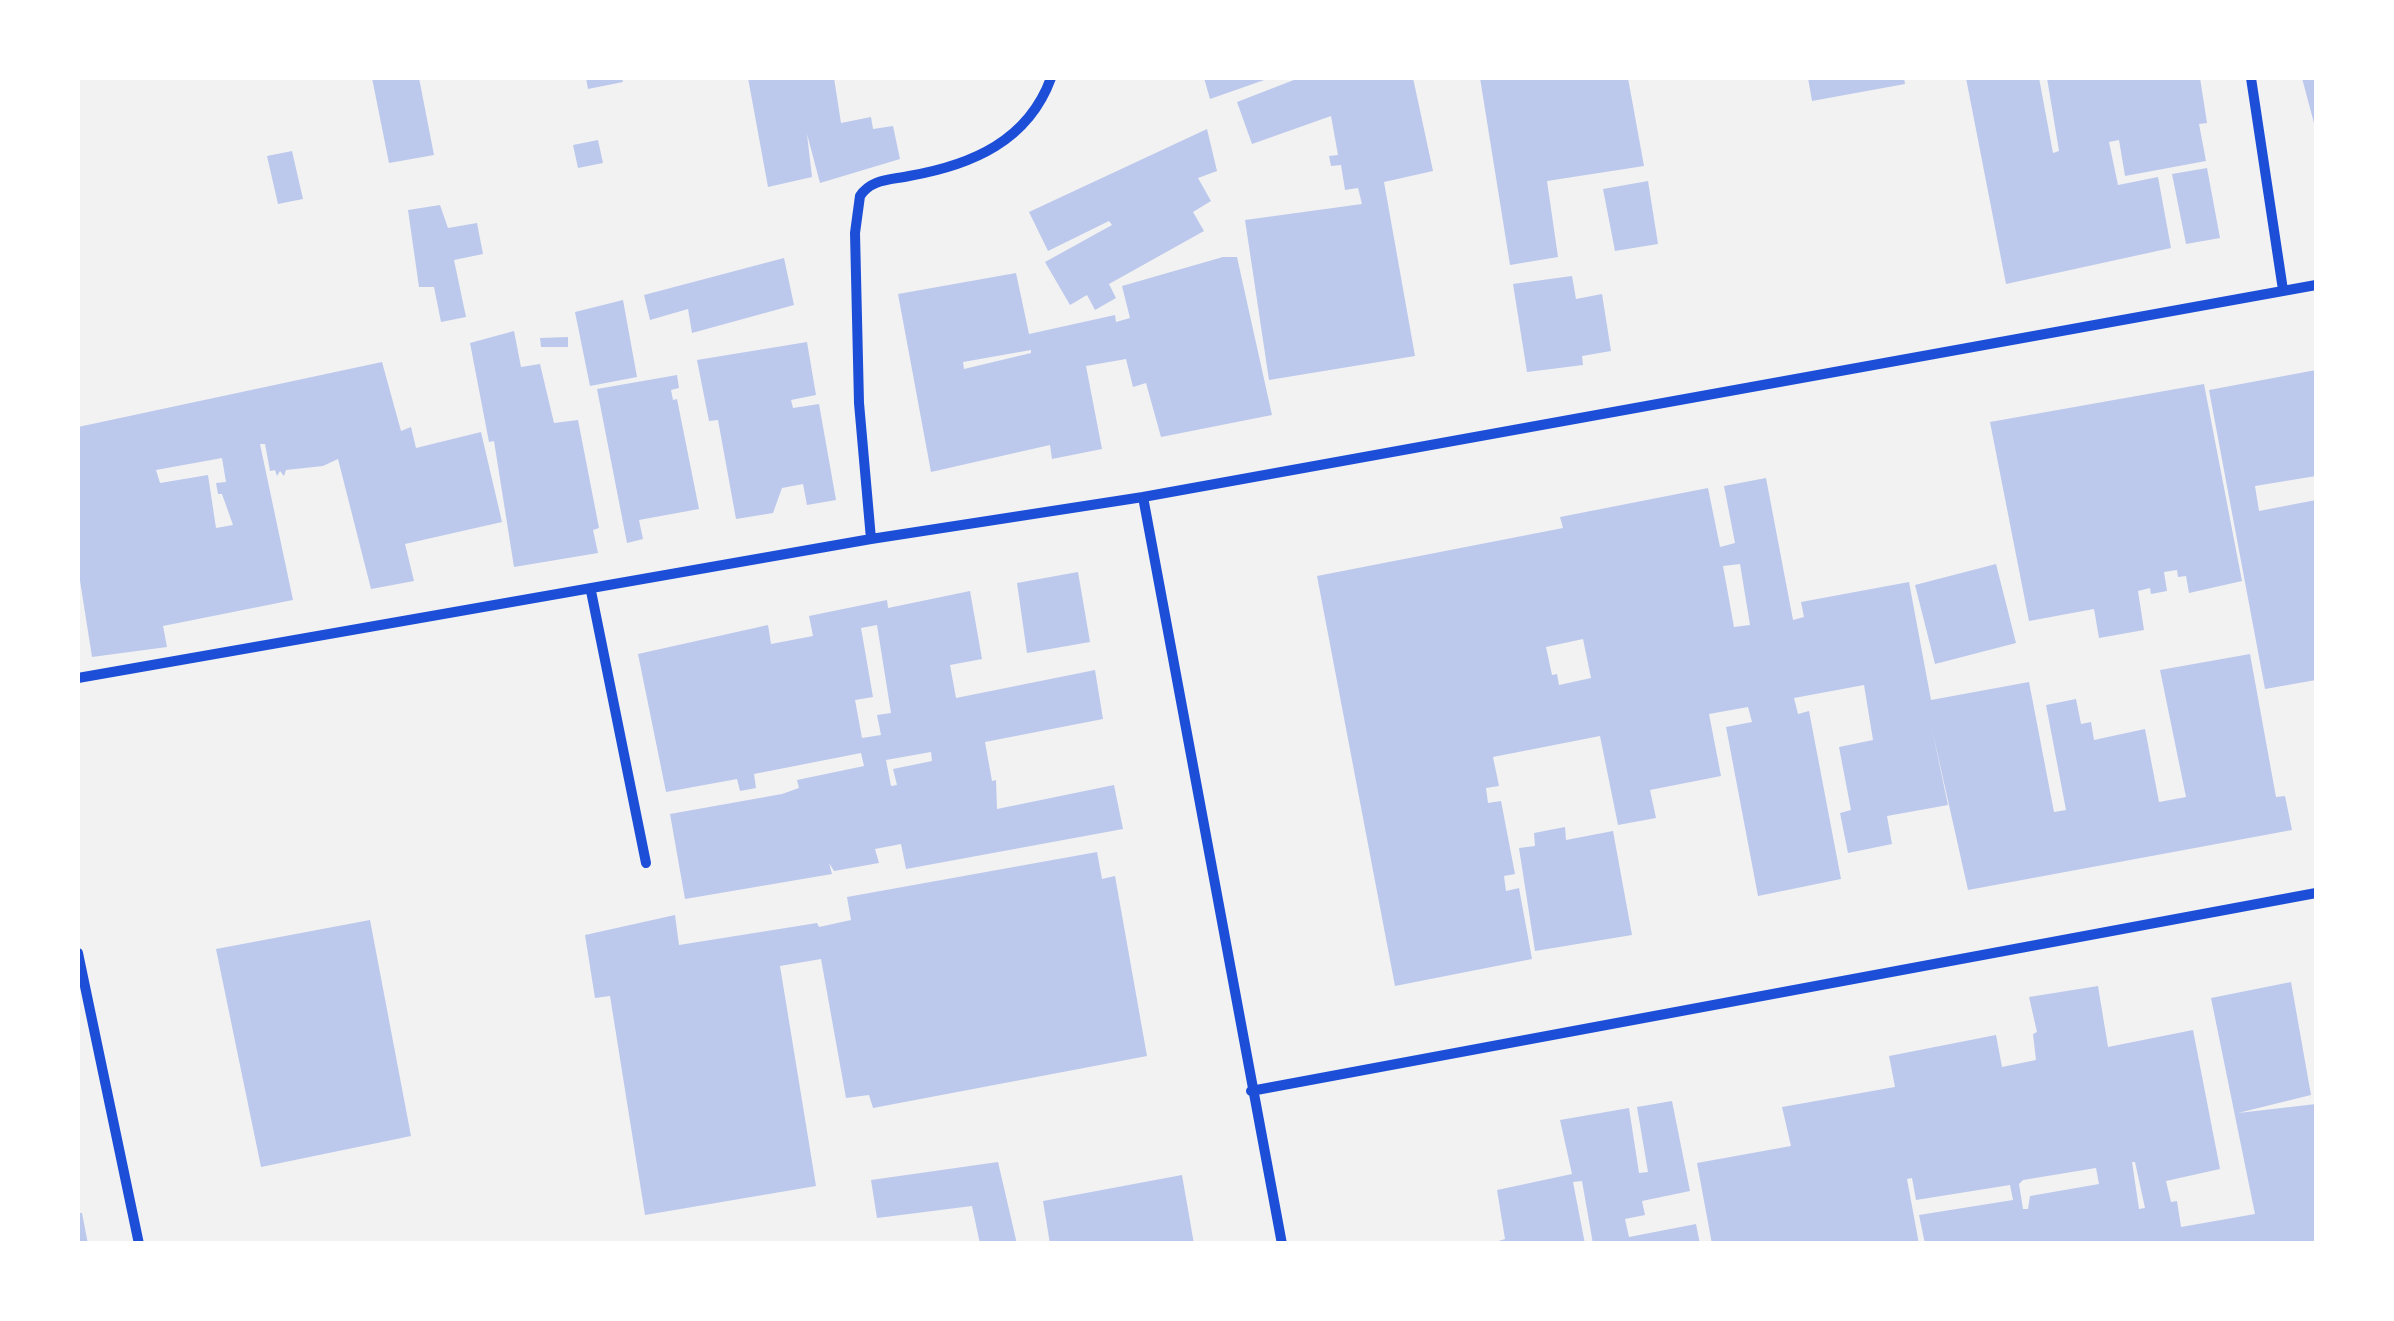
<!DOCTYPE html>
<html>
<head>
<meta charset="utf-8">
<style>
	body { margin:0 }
	#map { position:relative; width:2394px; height:1321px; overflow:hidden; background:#f2f2f2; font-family:"Noto Serif",serif }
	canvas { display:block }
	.frame { position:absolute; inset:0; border:80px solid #fff; pointer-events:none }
</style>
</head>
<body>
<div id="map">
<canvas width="2394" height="1321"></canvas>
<div class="frame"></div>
</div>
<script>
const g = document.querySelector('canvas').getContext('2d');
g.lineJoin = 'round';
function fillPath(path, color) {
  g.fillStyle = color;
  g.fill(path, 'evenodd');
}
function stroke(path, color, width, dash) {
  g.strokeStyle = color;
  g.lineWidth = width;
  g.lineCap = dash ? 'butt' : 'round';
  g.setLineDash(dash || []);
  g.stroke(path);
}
const building = new Path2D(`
	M372,78H419L434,155L389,163Z
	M586,78H622L623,82L588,89Z
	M748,78H834L841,123L871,117L873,129L893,126L900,159L820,183L807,134L812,177L768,187Z
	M1204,78H1270L1210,99Z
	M1299,78H1413L1433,171L1384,182L1415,356L1269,380L1245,220L1362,204L1358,188L1345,190L1341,165L1331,166L1329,156L1338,155L1331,116L1252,144L1237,102Z
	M1480,78H1628L1644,166L1547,181L1558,257L1510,265Z
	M1808,78H1904L1905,84L1812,101Z
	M1966,78H2039L2053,153L2059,151L2047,78H2200L2207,123L2199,124L2206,161L2125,176L2119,140L2109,142L2118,185L2158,177L2171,248L2006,284Z
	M2302,78H2316V127H2315Z
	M1207,129L1217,171L1198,178L1211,201L1193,212L1204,231L1109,284L1116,298L1095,310L1087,295L1070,305L1045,262L1112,225L1109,221L1048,251L1029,212Z
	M598,140L603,163L578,168L573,145Z
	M292,151L303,199L278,204L267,156Z
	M2207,168L2220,238L2186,244L2172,174Z
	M1648,181L1658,244L1615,251L1603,189Z
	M440,205L448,228L477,223L483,254L454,260L466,317L441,322L434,287H419L408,210Z
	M1223,257H1237L1272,415L1161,437L1146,383L1133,387L1126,359L1086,366L1102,449L1052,459L1050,445L931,472L898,294L1016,273L1029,334L1115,315L1116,322L1130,318L1122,286ZM1031,350V353L964,369L963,362Z
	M784,258L794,305L692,333L688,309L650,320L644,295Z
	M1572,276L1576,299L1602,294L1611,351L1582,356L1583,365L1527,372L1513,284Z
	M623,300L637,377L590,386L575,312Z
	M514,331L521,367L540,364L554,423L578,420L599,528L593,530L598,553L514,567L494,441L489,442L470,343Z
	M568,337V347H541L540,338Z
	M807,342L816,395L791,400L793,408L819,404L836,500L807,505L803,484L782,488L773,513L736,519L718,420L709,421L697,360Z
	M382,362L401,431L411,427L416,448L481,432L502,522L405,544L414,581L371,589L338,459L323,466L286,470L284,476L280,471L277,476L275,470L270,471L265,444H260L293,600L163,626L167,647L92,657L78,568V427ZM222,458L226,482L216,483L218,494H222L233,525L216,528L208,475L160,483L156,470Z
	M2316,370V476L2255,486L2259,511L2316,500V680L2265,689L2209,390Z
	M677,375L679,388L671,390L673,400L677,399L699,509L639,520L643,539L627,543L597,389Z
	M2204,384L2242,581L2189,593L2186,576L2178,577L2177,570L2164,572L2167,591L2151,594L2150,588L2138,591L2144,630L2099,638L2094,609L2029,621L1990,422Z
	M1766,478L1793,620L1804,617L1801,602L1909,582L1931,700L2029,682L2054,812L2066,810L2046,705L2076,699L2081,724L2091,722L2094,740L2145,729L2159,802L2186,797L2160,670L2250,654L2276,797L2285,796L2292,830L1968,890L1932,729L1948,805L1887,816L1892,844L1848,853L1840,813L1851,810L1839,747L1873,740L1864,685L1794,698L1798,714L1809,711L1841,879L1758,896L1726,727L1752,722L1748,707L1709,714L1721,776L1650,790L1656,818L1618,825L1600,736L1493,757L1499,786L1486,788L1488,803L1501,801L1515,874L1504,876L1506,891L1519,888L1532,959L1395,986L1317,576L1563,528L1560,517L1708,488L1720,547L1735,543L1724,486ZM1740,564L1750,625L1734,627L1723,566ZM1583,639L1591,678L1559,685L1557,674L1552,675L1546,647Z
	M1996,564L2016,643L1935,664L1915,585Z
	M1078,572L1090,642L1027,653L1017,583Z
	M970,591L982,659L950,665L956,698L1095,670L1103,719L985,742L992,781L996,780L997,809L1114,785L1123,829L906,869L901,844L875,849L879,863L834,871L829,863L832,874L685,899L670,814L782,794L799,788L797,780L864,766L861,753L754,774L756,788L740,791L737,779L666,792L638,654L768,625L771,644L813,636L809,616L887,600L888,608ZM877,625L891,713L877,715L881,735L862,738L855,700L873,697L861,628ZM931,752L932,761L893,769L897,785L891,786L886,760Z
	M1565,827L1566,840L1613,831L1632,935L1535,951L1519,848L1535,846L1534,833Z
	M1097,852L1102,879L1115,876L1147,1056L873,1108L869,1095L846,1098L821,959L780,966L816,1186L645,1215L610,996L595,998L585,935L675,915L679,945L817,923L819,927L851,920L847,897Z
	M370,920L411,1136L261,1167L216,949Z
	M2291,982L2311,1095L2238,1113L2316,1104V1244H1925L1919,1215L2013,1200L2010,1185L1916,1200L1912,1178L1907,1179L1919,1244H1712L1697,1163L1791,1146L1782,1107L1895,1087L1889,1056L1996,1035L2002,1067L2036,1060L2033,1034L2037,1032L2029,997L2098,986L2108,1047L2193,1030L2220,1169L2166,1181L2171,1202L2177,1201L2181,1227L2255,1214L2211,998ZM2132,1162H2135L2145,1208L2139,1209ZM2096,1168L2099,1184L2030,1196L2028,1209H2023L2019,1184L2023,1180Z
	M1672,1101L1690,1191L1642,1201L1645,1215L1625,1219L1629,1237L1696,1224L1700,1244H1593L1582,1181L1573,1182L1585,1244H1489L1505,1239L1497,1190L1572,1174L1560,1120L1629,1108L1639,1173L1648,1172L1637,1107Z
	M998,1162L1017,1244H980L972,1206L877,1218L871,1180Z
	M1182,1175L1194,1244H1050L1043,1201Z
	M78,1213H82L88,1244H78Z`);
const minor = new Path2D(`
	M2251,78L2283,290
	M1143,497L1282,1244
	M871,539L859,403L855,233L860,196C871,179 890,180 909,176C972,165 1028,141 1051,78
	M591,591L646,863
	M78,678L871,539L1143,497L2316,285
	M78,953L139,1244
	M1251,1091L2316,893`);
fillPath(building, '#bdc9ec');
stroke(minor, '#1d4ed8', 10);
</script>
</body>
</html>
